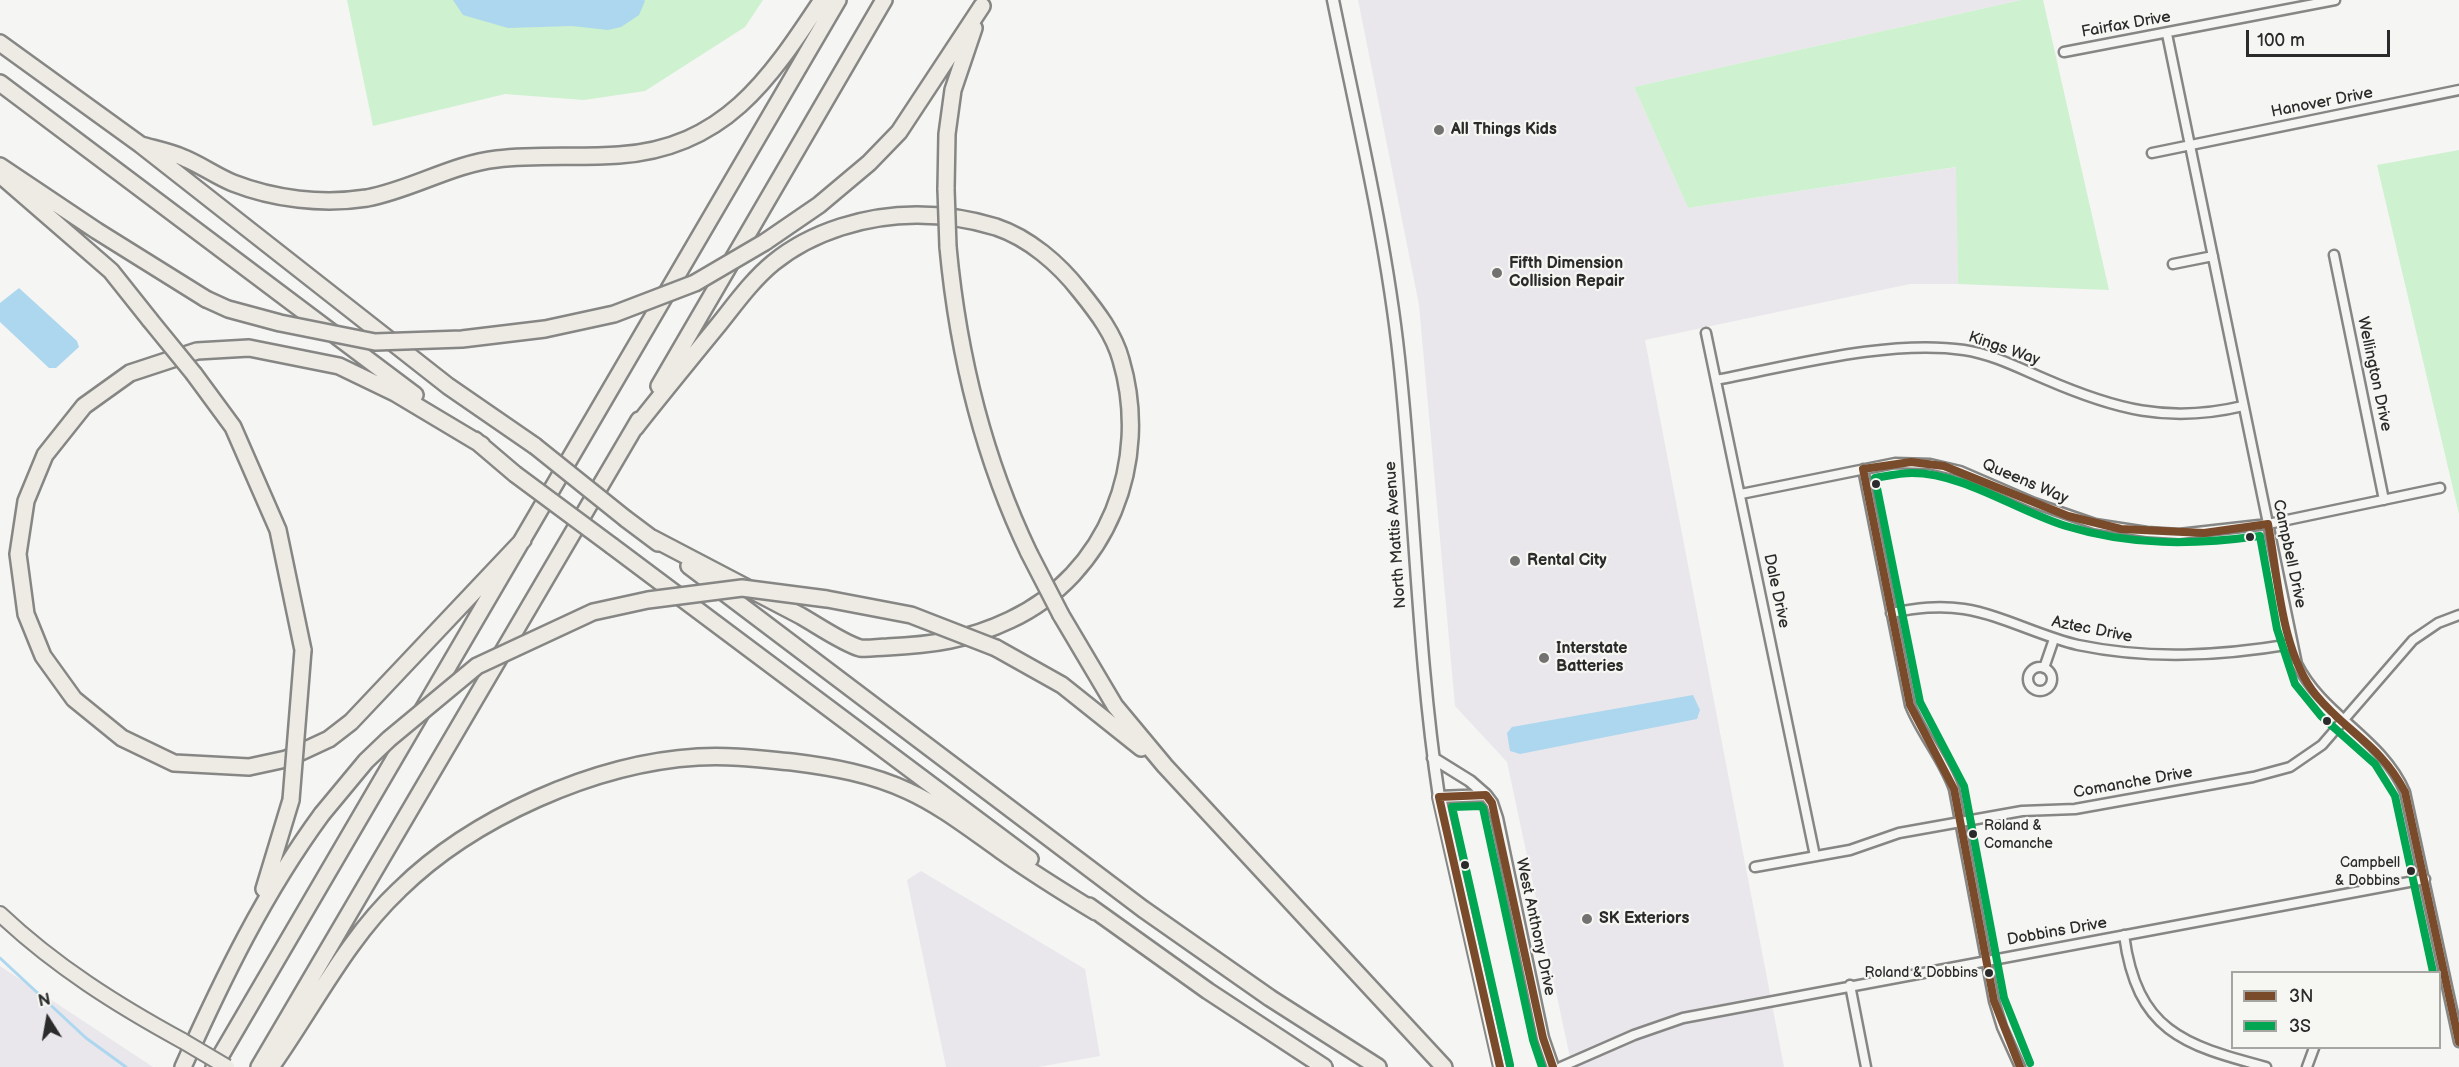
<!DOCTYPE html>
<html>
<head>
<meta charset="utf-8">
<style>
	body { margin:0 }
	#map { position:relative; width:2459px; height:1067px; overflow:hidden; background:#f5f5f3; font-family:"Balsamiq Sans",sans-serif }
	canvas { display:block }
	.legend { position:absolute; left:2231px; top:971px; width:210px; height:78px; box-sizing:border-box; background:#f6f6f2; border:2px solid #a5a5a2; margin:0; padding:8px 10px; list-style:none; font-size:18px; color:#2b2b2b }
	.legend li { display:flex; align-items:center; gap:12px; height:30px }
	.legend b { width:30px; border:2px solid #a5a5a2 }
	.north { position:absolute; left:18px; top:989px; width:60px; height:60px; -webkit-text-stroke:4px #f6f6f2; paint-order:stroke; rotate:349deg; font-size:16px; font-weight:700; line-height:24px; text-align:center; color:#2b2b2b }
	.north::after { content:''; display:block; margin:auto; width:21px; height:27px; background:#2b2b2b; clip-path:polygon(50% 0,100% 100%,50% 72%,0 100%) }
	.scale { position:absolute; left:2246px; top:30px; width:144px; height:27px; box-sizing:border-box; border:3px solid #2b2b2b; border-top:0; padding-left:8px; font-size:18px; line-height:21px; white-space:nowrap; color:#2b2b2b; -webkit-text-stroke:4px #f6f6f2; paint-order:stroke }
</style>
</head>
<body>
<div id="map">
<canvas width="2459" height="1067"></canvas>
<ul class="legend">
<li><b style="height:8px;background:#7a4b2a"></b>3N</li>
<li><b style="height:8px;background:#00a651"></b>3S</li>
</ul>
<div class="north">N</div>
<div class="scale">100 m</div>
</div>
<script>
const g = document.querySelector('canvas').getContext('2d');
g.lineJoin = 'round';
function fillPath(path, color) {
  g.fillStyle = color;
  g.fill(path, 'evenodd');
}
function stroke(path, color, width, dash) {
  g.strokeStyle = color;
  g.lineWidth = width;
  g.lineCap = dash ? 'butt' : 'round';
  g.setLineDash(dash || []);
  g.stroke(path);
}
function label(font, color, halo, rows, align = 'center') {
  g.font = font + ' "Balsamiq Sans",sans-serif';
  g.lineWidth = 4.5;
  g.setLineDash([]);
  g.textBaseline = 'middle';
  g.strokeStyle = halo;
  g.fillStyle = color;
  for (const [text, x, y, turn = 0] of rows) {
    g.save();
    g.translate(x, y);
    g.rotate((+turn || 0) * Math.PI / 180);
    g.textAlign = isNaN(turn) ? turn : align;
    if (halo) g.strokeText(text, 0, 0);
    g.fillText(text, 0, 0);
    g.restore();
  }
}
const built = new Path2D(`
	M1358,0H2021L1634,87L1688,208L1957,167L1958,284H1910L1645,340L1784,1067H1572L1507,762L1455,706L1419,305Z
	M921,871L1085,969L1100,1056L1038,1067H946L907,880Z
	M0,966L153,1067H0Z`);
const green = new Path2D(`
	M347,0H763L745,27L645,91L584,100L505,94L373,126Z
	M2021,0H2043L2109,290L1958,284L1956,167L1688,208L1634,87Z
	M2459,150V514L2377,165Z`);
const water = new Path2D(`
	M453,0H644L645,1L639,15L621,27L608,30L572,26L508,28L463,15Z
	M19,288L77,341L79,347L56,368H49L0,322V303Z
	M1693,695L1700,710L1697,719L1520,754L1510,751L1507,733L1512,727Z`);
const stream = new Path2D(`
	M0,958L86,1038L126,1067`);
const minor = new Path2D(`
	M2167,34L2297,664C2323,716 2382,738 2405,792L2459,1042
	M2064,52L2335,0
	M2152,153L2459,90
	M2334,255L2384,500
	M2173,264L2213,256
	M1706,333L1815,856
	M1716,380C1791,366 1888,339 1964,350C1992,354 2019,368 2045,379C2114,409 2168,424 2243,406
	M1863,469L1910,705C1922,735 1943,758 1954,789L1994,1001L2002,1027L2020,1067
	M1741,494L1895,463L1930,464L1960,471L2034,503L2095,524L2147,532L2179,534L2268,524L2440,488
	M1891,613C1916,608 1939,605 1964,609C2002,615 2039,636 2078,645C2150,660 2220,656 2292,644
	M2028 679a12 12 0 1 1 24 0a12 12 0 1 1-24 0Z
	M2044,668L2054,639
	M1755,867L1850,850L1899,833L2022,811L2075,809L2253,777L2290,767L2322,745L2413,640L2438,623L2459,615
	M2124,935C2137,1031 2183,1045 2266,1067
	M1850,985L1866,1067
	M1561,1067L1634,1035L1683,1018L2425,879
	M2307,1067L2314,1048`);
const tertiary = new Path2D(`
	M1333,0C1357,118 1386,238 1399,358C1415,504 1417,651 1439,797L1486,795L1492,803L1497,818L1543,1038L1553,1067
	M1433,758L1470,781L1486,795`);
const secondary = new Path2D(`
	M1439,797L1500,1067`);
const primary = new Path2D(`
	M0,914C55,966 117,1005 183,1041`);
const motorway = new Path2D(`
	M0,43L141,145L448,386L535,446
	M0,83L415,395
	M141,145C155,149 171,152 184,158C201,165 216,176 233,183C274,199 322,205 367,198C411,190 452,164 497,159C537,154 579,158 619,155C724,148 769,80 822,0
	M0,166L97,231L206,299
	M5,179L111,271L150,320
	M946,189L947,134L953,90L974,28
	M765,242L819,205L869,163L899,132L982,6
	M948,247C958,354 982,455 1029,553
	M194,374L233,427L278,530L303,650
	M659,386L884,0
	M635,428C661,395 688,362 715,329C733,307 751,281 773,263C812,231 867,215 917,215C944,215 970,219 996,227C1029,238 1059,264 1080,291C1097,312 1114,334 1121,360C1151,462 1108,574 1010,620C968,640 932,645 887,647C879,647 868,649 860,648C843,643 817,625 801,616C751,590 701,564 652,538
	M475,440L515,474
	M482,445L395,393L339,366L249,348L197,351L130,373L84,406L45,455L26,501L18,554L26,614L43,656L74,699L122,738L174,763L249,767L286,759L329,739L351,722L523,540
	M626,519L658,543
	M612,546L1030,859
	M689,566L1143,909L1270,998L1378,1067
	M1061,615L1115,706L1165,766L1444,1067
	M996,648L1062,685L1141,748
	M264,889L291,800
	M1089,906L1208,991L1324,1067
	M183,1067C223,978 264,893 322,814
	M214,1067L838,0
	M259,1067L639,420
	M271,1067C313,1008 346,940 399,890C472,818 595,763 698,757C730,755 761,759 792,762C832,767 872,774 908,791C941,806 970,829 1000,850C1031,872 1063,892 1096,912`);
const primaryBridge = new Path2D(`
	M183,1041L227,1067`);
const motorwayBridge = new Path2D(`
	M946,189L948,247
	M206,299L228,309L280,323L375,342L462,339L545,329L614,314L695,283L765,242
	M150,320L194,374
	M535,446L626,519
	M515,474L612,546
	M1029,553L1061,615
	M291,800L303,650
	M322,814L366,761L389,739L477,666L593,612L648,600L742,588L827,599L911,615L996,648`);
const bus1 = new Path2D(`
	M1500,1067L1439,797L1486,795L1492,803L1543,1038L1553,1067
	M2020,1067L1994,1001L1954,789L1910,705L1863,469L1911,462L1944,466L2068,516L2121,529L2204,533L2268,524C2278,576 2281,653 2316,695C2347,733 2380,744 2405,792L2459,1042`);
const bus2 = new Path2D(`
	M2030,1063L2004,998L1964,786L1920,702L1875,478C1887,476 1900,473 1912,473C1963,473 2017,511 2066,526C2131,546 2193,545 2260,536L2277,629L2295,684L2321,716L2375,764L2395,796L2433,972
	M1510,1065L1452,807L1481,806L1483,808L1533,1040L1542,1067`);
const markers = [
	[1439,130,6,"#727271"],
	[1497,273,6,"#727271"],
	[1876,484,5,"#2b2b2b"],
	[2250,537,5,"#2b2b2b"],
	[1515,561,6,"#727271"],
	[1544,658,6,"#727271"],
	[2327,721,5,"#2b2b2b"],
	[1973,834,5,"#2b2b2b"],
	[1465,865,5,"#2b2b2b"],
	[2411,871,5,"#2b2b2b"],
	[1587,919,6,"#727271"],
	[1989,973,5,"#2b2b2b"]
];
const busNames = [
	["Roland &",1984,826,"left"],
	["Comanche",1984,844,"left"],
	["Campbell",2400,863],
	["& Dobbins",2400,881],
	["Roland & Dobbins",1978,973]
];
const streetNames = [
	["Fairfax Drive",2126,25,-10],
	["Hanover Drive",2322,103,-11],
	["Kings Way",2004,349,19],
	["Wellington Drive",2374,374,78],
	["Queens Way",2025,482,23],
	["North Mattis Avenue",1396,535,-94],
	["Campbell Drive",2289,554,78],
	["Dale Drive",1776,591,78],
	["Aztec Drive",2092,630,11],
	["Comanche Drive",2133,783,-10],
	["West Anthony Drive",1535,927,78],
	["Dobbins Drive",2057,932,-10]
];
const poiNames = [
	["All Things Kids",1451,130],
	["Fifth Dimension",1509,264],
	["Collision Repair",1509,282],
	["Rental City",1527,561],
	["Interstate",1556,649],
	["Batteries",1556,667],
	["SK Exteriors",1599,919]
];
fillPath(built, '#eae7ec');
fillPath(green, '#cef1d0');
fillPath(water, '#acd7ee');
stroke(stream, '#acd7ee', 3);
stroke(minor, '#868685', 13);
stroke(tertiary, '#868685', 15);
stroke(secondary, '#868685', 16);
stroke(primary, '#868685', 18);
stroke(motorway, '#868685', 20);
stroke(minor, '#f5f5f3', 8);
stroke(tertiary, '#f5f5f3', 10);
stroke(secondary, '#f5f5f3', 12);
stroke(primary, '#eeebe4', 14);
stroke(motorway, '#eeebe4', 15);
stroke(primaryBridge, '#868685', 18, []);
stroke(motorwayBridge, '#868685', 20, []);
stroke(primaryBridge, '#eeebe4', 14);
stroke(motorwayBridge, '#eeebe4', 15);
stroke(bus1, '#7a4b2a', 8);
stroke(bus2, '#00a651', 8);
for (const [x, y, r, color] of markers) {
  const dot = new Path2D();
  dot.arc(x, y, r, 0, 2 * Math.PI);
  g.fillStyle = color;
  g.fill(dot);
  stroke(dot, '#f6f6f2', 2);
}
label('14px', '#2b2b2b', '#f6f6f2', busNames, 'right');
label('16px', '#2b2b2b', '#f6f6f2', streetNames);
label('bold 16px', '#2b2b2b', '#f6f6f2', poiNames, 'left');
</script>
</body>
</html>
